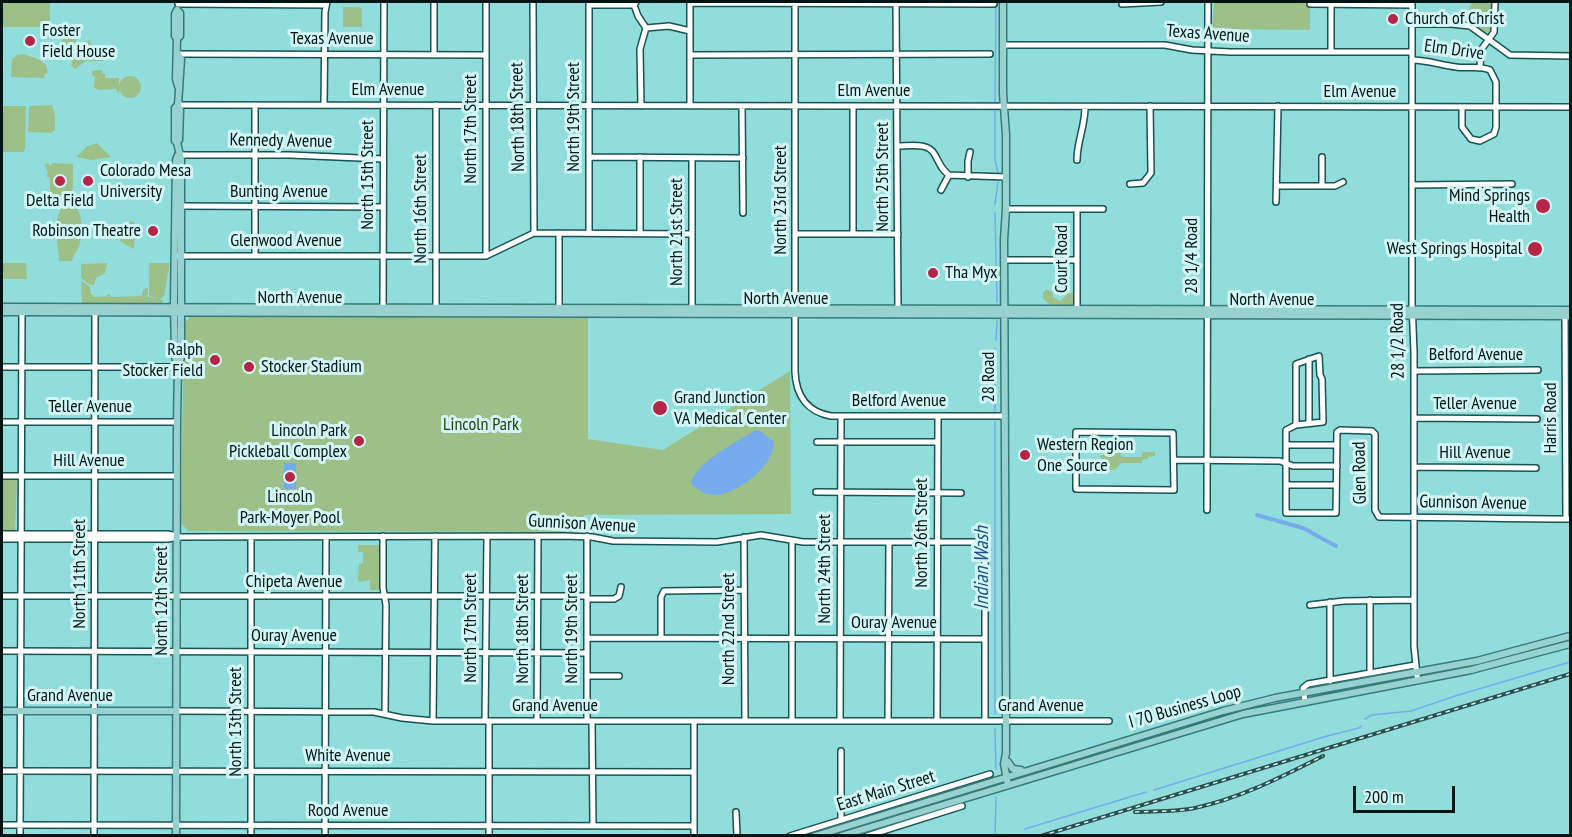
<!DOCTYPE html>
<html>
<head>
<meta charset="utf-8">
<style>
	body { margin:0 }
	#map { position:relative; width:1572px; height:837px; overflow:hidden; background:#90dddb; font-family:"PT Sans Narrow",sans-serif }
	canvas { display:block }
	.frame { position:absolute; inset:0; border:3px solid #001414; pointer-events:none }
	.scale { position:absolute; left:1353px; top:786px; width:102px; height:27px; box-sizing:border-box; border:3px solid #001414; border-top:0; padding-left:8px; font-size:18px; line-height:21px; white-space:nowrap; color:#001414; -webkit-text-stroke:4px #d1f6f5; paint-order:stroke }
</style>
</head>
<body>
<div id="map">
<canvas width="1572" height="837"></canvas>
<div class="frame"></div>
<div class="scale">200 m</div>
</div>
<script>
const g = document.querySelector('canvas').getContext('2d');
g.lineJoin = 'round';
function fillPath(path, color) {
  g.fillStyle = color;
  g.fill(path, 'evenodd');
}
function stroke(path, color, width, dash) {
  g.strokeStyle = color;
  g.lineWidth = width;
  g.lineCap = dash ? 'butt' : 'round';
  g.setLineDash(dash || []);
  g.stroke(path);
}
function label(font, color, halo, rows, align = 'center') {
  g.font = font + ' "PT Sans Narrow",sans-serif';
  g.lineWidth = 6;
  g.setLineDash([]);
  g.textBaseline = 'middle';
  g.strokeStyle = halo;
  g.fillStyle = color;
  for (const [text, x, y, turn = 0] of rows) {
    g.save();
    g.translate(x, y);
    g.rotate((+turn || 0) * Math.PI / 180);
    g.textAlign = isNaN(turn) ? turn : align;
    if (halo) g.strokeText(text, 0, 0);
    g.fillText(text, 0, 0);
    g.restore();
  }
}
const green = new Path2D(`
	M2,2H50V25L48,27H2Z
	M1214,2H1310V30L1212,29Z
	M1471,2H1491V30L1489,33L1466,22Z
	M343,7H360L362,9V27H343Z
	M72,30L78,32L73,52L66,54L61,35Z
	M89,40L93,47V58L94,49H109L110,52V49L113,53L109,57L104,58V61H86L75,69L71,65L73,59L80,57V49H83L85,42Z
	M23,54L38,59L46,65L48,73L45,74L44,78L11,77L12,59L17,55Z
	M102,70V73L105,74V78H119V94L116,89L100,90L94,88L95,77L92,75V71Z
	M119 87a11 11 0 1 1 22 0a11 11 0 1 1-22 0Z
	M52,105L55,115V130L51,133L28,132L29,106Z
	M2,106H26L25,149L23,152H2Z
	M97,143L111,157L91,160L77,157L86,147Z
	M49,163V166L53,163L73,164C72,178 77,198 63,205L54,204L50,196V177L47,178L48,172L44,164Z
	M75,205C82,213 83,233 80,243C79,250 73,254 72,261H59C59,245 51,220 63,207Z
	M131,221L135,223L134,249C109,237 120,237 131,221Z
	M2,263H26L27,279H3L2,278Z
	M107,263L105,273L96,278L94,285H90L81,278V264Z
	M149,263H170L164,296L160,300H163L162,304L82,303L81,280L90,287L91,294L95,297L111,296H106L109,294L112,297L142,296L143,290L148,287V295L146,296L159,300L149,296Z
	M1046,289L1052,292L1053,297L1060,301L1069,293H1074L1073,305H1050L1043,298V293Z
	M191,316L588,318V439L663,450L790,371L791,514L584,515L583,532L188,531L181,523L184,323Z
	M1143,452H1155V456L1148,457V459L1142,460V463H1121L1115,470H1099L1102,462L1100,456L1107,453H1120L1123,457H1142Z
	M2,479H15L17,481L15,532H2Z
	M358,545H379V590H370V580L358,582L359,564L363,563V552H358Z`);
const water = new Path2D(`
	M756,430L760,431L774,442C774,466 737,495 714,495C706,495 700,491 693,486L691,482C699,460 737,442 756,430Z
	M284,463H296V489H284Z`);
const stream = new Path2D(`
	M995,102L996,2
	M995,111V160L998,173
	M995,204L998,182
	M995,213L997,302
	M996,340L997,321
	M995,411V348
	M995,422V714
	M1365,719L1372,715L1411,711L1455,696L1570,662
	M995,728L996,769
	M1154,790L1327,736L1359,728L1361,726
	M1025,829L1146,792
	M995,836L996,797
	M999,836L1008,835`);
const canal = new Path2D(`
	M1257,515L1303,528L1336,546`);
const minor = new Path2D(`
	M434,2V55
	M533,2L534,233
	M589,2V233
	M636,2L634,5L638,16L646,28L640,49L641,106
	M795,2V372C796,395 807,412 831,416H1005
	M1331,2V52
	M1412,2V303L1414,352V646L1417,676
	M690,3L994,4
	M178,4L326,5
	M896,4L898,312
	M1122,4L1161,2
	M1310,4L1412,5
	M589,5H634
	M1412,24H1451L1470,26L1510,55L1570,56
	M646,28L669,26L690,31
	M1003,45H1165L1192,50L1230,52H1412
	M178,54L486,55
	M690,55L990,54
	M1412,60C1427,60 1440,65 1456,67C1467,69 1479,65 1490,70L1496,82V127L1494,134L1480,141L1471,139L1462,127V107
	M1480,67L1481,50L1494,32L1495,2
	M178,105L1570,107
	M255,105V256
	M324,105L325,12L327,2
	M690,106V2
	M742,106L743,213
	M853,106V234
	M898,146C910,146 929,142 935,155C940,164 941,169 949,175L1006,177
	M178,155H290L383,159
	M589,157L743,158
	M1077,160C1077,141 1085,127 1085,107
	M968,177V161L970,152
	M1130,184L1143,183L1151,173L1150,106
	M1412,185L1512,184
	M1277,186H1335L1343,182
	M1322,186V157
	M941,190L949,175
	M1276,202L1278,106
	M178,206L383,207
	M1006,209H1103
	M559,233V312
	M640,233V157
	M796,234H898
	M177,256H486L534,233L692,234
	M486,256V2
	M1004,260H1077
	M692,307V158
	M1077,308V209
	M436,310V105
	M383,312L384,2
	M1565,316L1566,519
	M2,367H178
	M1414,371L1538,370
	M1414,418L1537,419
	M2,422H177
	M1309,423V359
	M1296,425V364L1319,356L1320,375L1322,379L1323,422L1296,425L1286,430V513H1336L1337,432L1340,430L1372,431L1375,434V510L1379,517C1443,517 1506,519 1570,519
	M1076,432L1173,433L1174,490L1076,489Z
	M817,442H937
	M1286,445H1336
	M1174,460L1280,461L1293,466H1337
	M1414,467L1536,468
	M2,476H177
	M1286,485H1336
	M816,492L961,493
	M1207,510L1208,2
	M2,534H168L177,536
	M383,536V588L386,605L385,713
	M744,537L745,721
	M2,539H168L177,537L564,536L592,537L613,541L717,542L761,535L803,542H985V721
	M792,541V721
	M2,596H587
	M587,599H614L619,596L621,587
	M1310,605L1344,601L1414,600
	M587,638L985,639
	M661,638V597L664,591L744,590
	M2,651L587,653
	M1370,673V600
	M587,676H619
	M1330,681V602
	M1305,701L1303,688L1308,684L1415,665
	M176,711L374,712L402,718L433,721H1109
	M433,721L435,536
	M485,721L487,536
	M489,721V836
	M537,721L538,536
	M587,721V536
	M592,721L593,826
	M694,721V836
	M840,721L841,416
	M888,721L889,542
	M937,721L938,416
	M2,771L694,772
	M736,812L737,836
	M841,820V751
	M2,825L694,826
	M20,836L22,309
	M94,836L95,313
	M251,836V537
	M325,836L326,537
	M790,836L990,774
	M867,836L962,806`);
const major = new Path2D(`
	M1003,2V93L1006,135V209L1004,240L1006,682V753L1004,764L1008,785
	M177,39L180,36V13L177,10L175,14V36L177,39L176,79L178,86
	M178,54L181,59L178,105
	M2,307L1570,310
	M2,312L1570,316
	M178,366L175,357L174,302L176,160L178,155
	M2,711H176
	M1008,762L1013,769L1021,770
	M176,836L177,422L178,367L181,357V160L177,142L175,141V108L178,105L180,110L179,140L177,142
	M815,836L1223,711L1275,698L1477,661L1570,636
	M841,836L1243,714L1471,670L1570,644`);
const rail = new Path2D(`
	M1135,812C1155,811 1176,812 1195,808C1241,798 1281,777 1323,756
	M1041,836L1570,674`);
const markers = [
	[1393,19,6,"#b62446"],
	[30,41,6,"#b62446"],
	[60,181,6,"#b62446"],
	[88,181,6,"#b62446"],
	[1543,206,8,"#b62446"],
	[153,231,6,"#b62446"],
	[1535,249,8,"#b62446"],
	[933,273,6,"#b62446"],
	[215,360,6,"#b62446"],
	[249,367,6,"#b62446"],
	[660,408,8,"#b62446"],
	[359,441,6,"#b62446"],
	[1025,455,6,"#b62446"],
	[290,477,6,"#b62446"]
];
const poiNames = [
	["Church of Christ",1405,19],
	["Foster",42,31],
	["Field House",42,52],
	["Colorado Mesa",100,171],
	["University",100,192],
	["Mind Springs",1530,196,"right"],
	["Health",1530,217,"right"],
	["Delta Field",60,201,"center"],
	["Robinson Theatre",141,231,"right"],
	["West Springs Hospital",1522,249,"right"],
	["Tha Myx",945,273],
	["Ralph",203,350,"right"],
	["Stocker Field",203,371,"right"],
	["Stocker Stadium",261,367],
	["Grand Junction",674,398],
	["VA Medical Center",674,419],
	["Lincoln Park",347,431,"right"],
	["Pickleball Complex",347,452,"right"],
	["Western Region",1037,445],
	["One Source",1037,466],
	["Lincoln",290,497,"center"],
	["Park-Moyer Pool",290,518,"center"]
];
const streetNames = [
	["Texas Avenue",1208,34,4],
	["Texas Avenue",332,39],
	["Elm Drive",1454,50,8],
	["Elm Avenue",388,90],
	["Elm Avenue",874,91],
	["Elm Avenue",1360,92],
	["North 18th Street",518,117,-91],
	["North 19th Street",574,117,-90],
	["North 17th Street",471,129,-90],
	["Kennedy Avenue",281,141,1],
	["North 15th Street",368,175,-90],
	["North 25th Street",883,177,-90],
	["Bunting Avenue",279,192],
	["North 23rd Street",781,200,-90],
	["North 16th Street",421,209,-90],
	["North 21st Street",677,232,-90],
	["Glenwood Avenue",286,241],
	["28 1/4 Road",1192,256,-90],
	["Court Road",1062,259,-90],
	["North Avenue",300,298],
	["North Avenue",786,299],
	["North Avenue",1272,300],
	["28 1/2 Road",1398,341,-91],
	["Belford Avenue",1476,355],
	["28 Road",989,377,-90],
	["Belford Avenue",899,401],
	["Teller Avenue",1475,404],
	["Teller Avenue",90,407],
	["Harris Road",1551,418,-90],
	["Hill Avenue",1475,453],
	["Hill Avenue",89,461],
	["Glen Road",1360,473,-91],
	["Gunnison Avenue",1473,503,1],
	["Gunnison Avenue",582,524,3],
	["North 26th Street",922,533,-90],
	["North 24th Street",825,569,-90],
	["North 11th Street",80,574,-90],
	["Chipeta Avenue",294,582],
	["North 12th Street",162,601,-90],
	["Ouray Avenue",894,623],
	["North 17th Street",471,628,-90],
	["North 18th Street",523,629,-90],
	["North 19th Street",572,629,-90],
	["North 22nd Street",729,629,-90],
	["Ouray Avenue",294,636],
	["Grand Avenue",70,696],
	["Grand Avenue",555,706],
	["Grand Avenue",1041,706],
	["I 70 Business Loop",1185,707,-16],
	["North 13th Street",236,722,-90],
	["White Avenue",348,756],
	["East Main Street",886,791,-17],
	["Rood Avenue",348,811]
];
const parkNames = [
	["Lincoln Park",481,425]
];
const waterNames = [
	["Indian Wash",982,568,-90]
];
fillPath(green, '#9dc088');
fillPath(water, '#76acee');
stroke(stream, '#76acee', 1.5);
stroke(canal, '#76acee', 4);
stroke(minor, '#165453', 8);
stroke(major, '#357b7a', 9);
stroke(minor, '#fff', 5);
stroke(major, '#97d1d0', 6);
stroke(rail, '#2b5050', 4);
stroke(rail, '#d1f6f5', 1.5, [4.5]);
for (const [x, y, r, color] of markers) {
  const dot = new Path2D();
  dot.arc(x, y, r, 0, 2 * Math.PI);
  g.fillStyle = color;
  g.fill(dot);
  stroke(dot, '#d1f6f5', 2);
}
label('18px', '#001414', '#d1f6f5', poiNames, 'left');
label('18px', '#001414', '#d1f6f5', streetNames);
label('18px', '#24400c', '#d1f6f5', parkNames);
label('italic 20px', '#1b508c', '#d1f6f5', waterNames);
</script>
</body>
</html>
